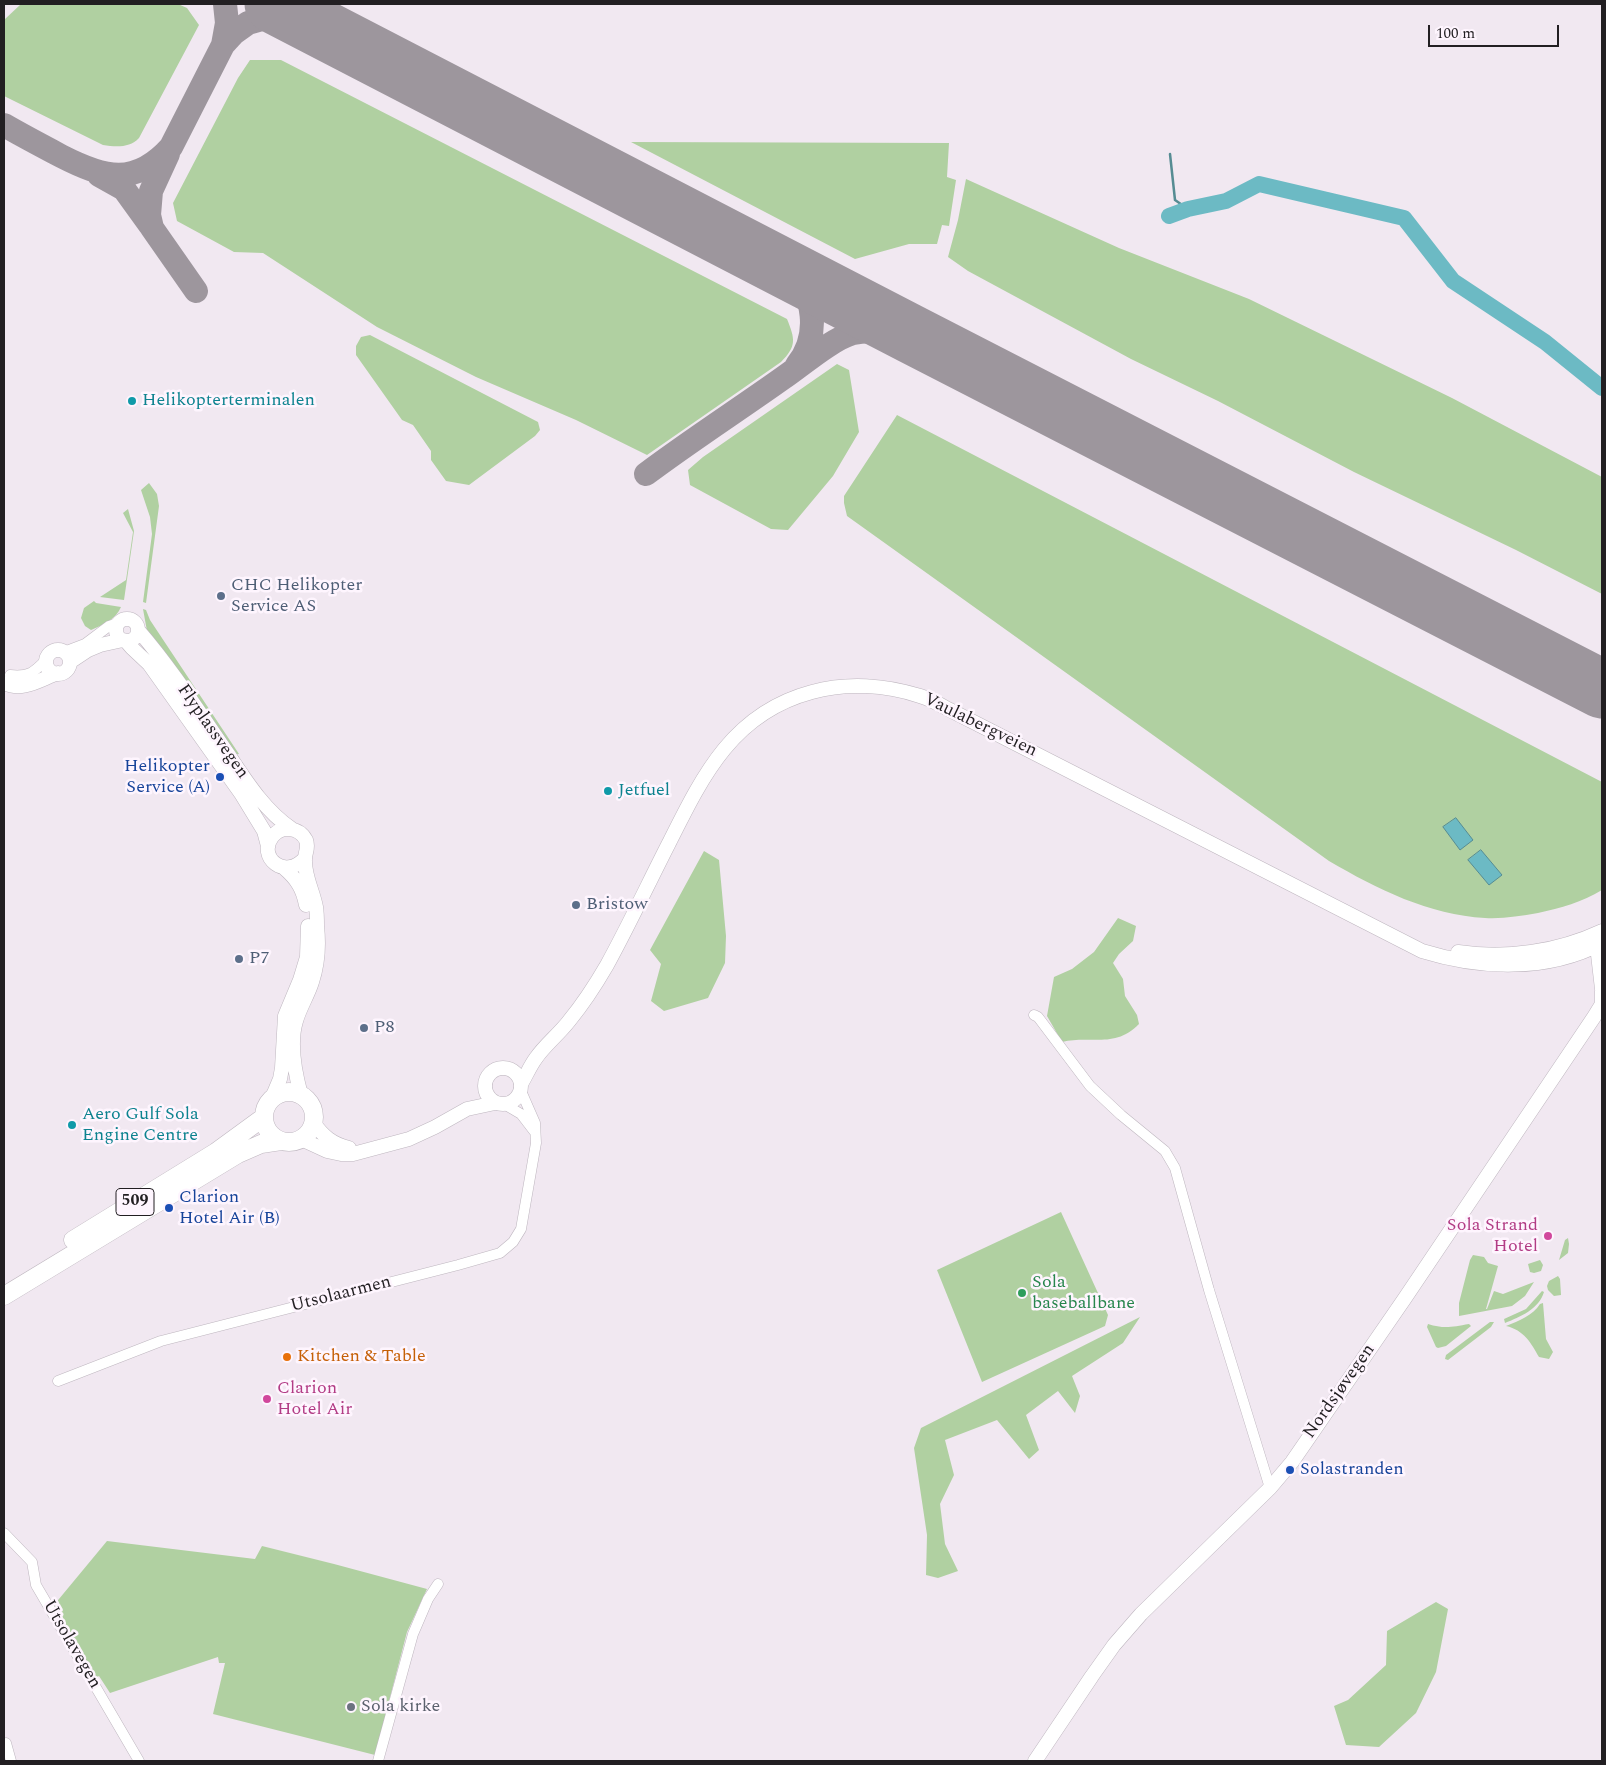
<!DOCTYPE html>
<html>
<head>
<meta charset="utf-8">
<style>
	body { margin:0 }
	#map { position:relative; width:1606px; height:1765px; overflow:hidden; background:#f1e8f1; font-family:Spectral,serif }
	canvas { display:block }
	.frame { position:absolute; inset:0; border:5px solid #221f22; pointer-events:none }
	.scale { position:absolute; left:1428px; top:25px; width:131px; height:22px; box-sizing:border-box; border:2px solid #221f22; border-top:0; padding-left:6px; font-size:15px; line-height:18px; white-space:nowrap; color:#221f22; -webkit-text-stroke:4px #fef5fe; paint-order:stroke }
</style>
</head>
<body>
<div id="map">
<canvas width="1606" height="1765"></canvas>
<div class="frame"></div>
<div class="scale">100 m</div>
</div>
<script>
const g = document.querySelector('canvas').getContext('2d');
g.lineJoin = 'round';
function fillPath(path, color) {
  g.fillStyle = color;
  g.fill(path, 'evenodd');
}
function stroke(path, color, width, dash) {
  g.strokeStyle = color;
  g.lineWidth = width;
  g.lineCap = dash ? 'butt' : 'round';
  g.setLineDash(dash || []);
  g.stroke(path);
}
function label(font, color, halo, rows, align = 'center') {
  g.font = font + ' Spectral,serif';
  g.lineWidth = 5;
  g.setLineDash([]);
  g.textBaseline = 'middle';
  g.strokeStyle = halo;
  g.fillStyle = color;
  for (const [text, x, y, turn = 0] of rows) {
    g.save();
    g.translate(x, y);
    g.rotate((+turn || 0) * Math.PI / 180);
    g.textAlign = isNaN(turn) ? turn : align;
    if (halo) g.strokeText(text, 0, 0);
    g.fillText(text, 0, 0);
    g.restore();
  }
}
const green = new Path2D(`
	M21,4H178L187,8L199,25L139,138C130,148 116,147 103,145L4,96V20Z
	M250,60H281L787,319C795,339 797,346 781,362L647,455L576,420L476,377L377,327L263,253L234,252L177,221L173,203L238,78Z
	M631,142L949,143L947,177L956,180L949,226L942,225L937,244H909L855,259Z
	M966,179L1119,248L1249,299L1452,398L1602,477V594L1516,550L1354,472L1218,401L1131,359L968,271L948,257L958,220Z
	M370,335L538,422L540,430L535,436L469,485L446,481L431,460V451L413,425L402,420L356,355V346L361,337Z
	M837,364L849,370L859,432L833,476L788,530L771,529L690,485L688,470L703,457Z
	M897,415L1602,782V890C1582,902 1561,908 1538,913C1520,916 1503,919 1485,918C1429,915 1377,889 1329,861L847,516L844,503V496Z
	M149,483L157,494L159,506L146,603L143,602L152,534L150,517L141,490Z
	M128,509L134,531L124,600L100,597L126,580L133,532L123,513Z
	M94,601L96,603L121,607C116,619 103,625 91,630L85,626L81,618L84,608Z
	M143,609L146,610L150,620L239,754L233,755L147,631Z
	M704,851L719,860L726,936L725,963L708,998L664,1011L651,1001L661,964L650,950Z
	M1118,918L1136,926L1133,941L1119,954L1113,963L1123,979L1125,996L1137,1015L1139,1024C1115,1049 1090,1035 1062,1042L1047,1016L1054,977L1072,969L1094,952Z
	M1061,1212L1108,1315L1105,1326L982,1382L937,1270Z
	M1568,1238L1569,1244L1568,1253L1559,1260L1565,1240Z
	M1473,1255L1484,1257L1488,1263L1498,1266L1486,1309H1487L1494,1291L1503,1294L1534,1282L1525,1296L1512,1306L1459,1316V1303L1470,1260Z
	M1540,1260L1543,1265L1541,1271L1534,1273L1530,1272L1528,1264Z
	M1558,1276L1560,1279L1561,1295L1554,1296L1548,1290L1547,1286L1549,1281Z
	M1542,1291L1544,1292C1539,1309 1520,1317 1505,1323L1504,1319L1526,1309Z
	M1543,1303L1546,1339L1553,1352L1549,1359L1539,1357C1531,1343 1524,1330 1506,1326C1519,1321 1533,1315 1540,1304Z
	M1140,1317L1123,1343L1072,1376L1080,1396L1075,1413L1058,1391L1026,1415L1039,1450L1029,1459L997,1420L945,1440L954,1475L940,1504L945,1544L958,1571L938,1578L926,1575L927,1535L914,1448L921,1428Z
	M1490,1322H1494L1491,1327L1448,1360L1445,1359L1446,1355Z
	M1428,1324C1444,1329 1452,1327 1469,1324L1471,1326L1446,1346L1438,1348L1436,1347L1427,1327Z
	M107,1541L255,1559L262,1546L334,1564L427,1589L407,1632L375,1755L213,1714L225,1663H219L218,1657L110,1693L99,1676L95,1678L54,1605Z
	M1436,1602L1448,1609L1436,1672L1416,1713L1379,1747L1346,1745L1334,1706L1348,1700L1386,1665L1387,1631Z`);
const water = new Path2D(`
	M1456,818L1473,840L1460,850L1443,827Z
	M1481,850L1502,875L1489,885L1468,860Z`);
const stream = new Path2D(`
	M1170,154L1175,200L1188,209`);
const river = new Path2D(`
	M1169,216L1188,209L1226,201L1259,184L1404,218L1453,281L1545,342L1602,388`);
const taxiway = new Path2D(`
	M223,45L227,23L225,4
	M4,125C23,136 42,146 61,156C104,178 135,187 171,147L223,45L234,33L248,23L269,17L292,18L313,24
	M168,154L151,191L149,215L152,228L196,291
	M99,175L124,189L150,225
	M788,270C816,293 820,337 797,365
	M646,474C690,441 738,410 783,378C802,365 832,339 853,333C879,327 907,337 932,345`);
const runway = new Path2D(`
	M274,4L911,334L1602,689`);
const street = new Path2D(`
	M64,652L85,644L109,626L118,623
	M10,675C30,677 34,672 47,659
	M1034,1015L1038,1017L1090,1086L1121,1115L1165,1151L1175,1168L1209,1290L1270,1488
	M504,1104L521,1114L534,1131
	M58,1381L161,1341L458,1265L500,1253L513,1242L521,1229L536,1143L535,1123L521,1091
	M4,1533L32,1562L36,1585L139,1761
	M6,1743L11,1761
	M378,1761L413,1634L428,1599L438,1584`);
const secondary = new Path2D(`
	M116 630a11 11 0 1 1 22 0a11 11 0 1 1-22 0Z
	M138,630C171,668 199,712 228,754C246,781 265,811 292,829
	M126,641L132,648L149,664L242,795L264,831L268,846
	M46 662a12 12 0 1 1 24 0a12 12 0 1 1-24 0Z
	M70,662L88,650L100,645L123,640
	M4,683C23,692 39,680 58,673
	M284,868C297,879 303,889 306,905
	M1591,942L1597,946L1602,989
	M1458,952C1506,959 1557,952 1602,931
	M485 1086a18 18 0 1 1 36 0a18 18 0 1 1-36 0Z
	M521,1084C526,1076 530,1066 536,1058C545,1045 559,1034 569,1021C583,1004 596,984 607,965C629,925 648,884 669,843C703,775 733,713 812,692C847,682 886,685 920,696C930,699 939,704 948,709L1422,951C1480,969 1547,972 1602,943
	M301,1095C295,1073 289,1044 296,1021C300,1007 308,995 312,982C318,964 319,944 317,926C317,920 317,913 316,907C313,891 304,875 305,859C305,852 309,848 306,840C299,827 281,825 272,837C257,857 285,881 305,858
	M272,1098L280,1079L282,1068L285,1016L300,980L307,957L308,926
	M313,1122C323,1136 332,1144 349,1148
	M301,1139L327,1151L341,1154H353L409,1139L435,1127L467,1109L495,1103
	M1035,1761L1092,1676L1114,1645L1141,1614L1270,1488L1292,1462L1405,1298L1594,1017L1602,1004V991`);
const highway = new Path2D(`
	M264 1117a25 25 0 1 1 50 0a25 25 0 1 1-50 0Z
	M73,1240L216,1152L264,1117
	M4,1296L238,1154L261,1144L281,1141`);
const markers = [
	[132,401,5,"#0f9aa8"],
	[221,596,5,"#5c6f8a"],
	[220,777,5,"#1a4fb4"],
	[608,791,5,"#0f9aa8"],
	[576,905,5,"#5c6f8a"],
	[239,959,5,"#5c6f8a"],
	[364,1028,5,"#5c6f8a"],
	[72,1125,5,"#0f9aa8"],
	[169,1208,5,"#1a4fb4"],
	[1548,1236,5,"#d1479c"],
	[1022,1293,5,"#2e9e5b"],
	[287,1357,5,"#e8710a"],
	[267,1399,5,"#d1479c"],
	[1290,1470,5,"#1a4fb4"],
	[351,1707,5,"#6b7280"]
];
const shields = [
	[135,1202,38]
];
const shieldNames = [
	["509",135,1202]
];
const cultureNames = [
	["Helikopterterminalen",142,401],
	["Jetfuel",618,791],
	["Aero Gulf Sola",82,1115],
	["Engine Centre",82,1136]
];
const serviceNames = [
	["CHC Helikopter",231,586],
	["Service AS",231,607],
	["Bristow",586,905],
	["P7",249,959],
	["P8",374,1028]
];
const streetNames = [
	["Vaulabergveien",980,726,26],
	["Flyplassvegen",212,732,55],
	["Utsolaarmen",341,1295,-14],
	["Nordsjøvegen",1340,1392,-55],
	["Utsolavegen",71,1645,60]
];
const transitNames = [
	["Helikopter",210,767,"right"],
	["Service (A)",210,788,"right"],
	["Clarion",179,1198],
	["Hotel Air (B)",179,1219],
	["Solastranden",1300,1470]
];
const hotelNames = [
	["Sola Strand",1538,1226],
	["Hotel",1538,1247],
	["Clarion",277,1389,"left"],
	["Hotel Air",277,1410,"left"]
];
const leisureNames = [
	["Sola",1032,1283],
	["baseballbane",1032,1304]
];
const foodNames = [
	["Kitchen & Table",297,1357]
];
const worshipNames = [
	["Sola kirke",361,1707]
];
fillPath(green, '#b0d0a1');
fillPath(water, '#6cbac4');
stroke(water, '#568c93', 1);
stroke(stream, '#568c93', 2.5);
stroke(river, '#6cbac4', 16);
stroke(taxiway, '#9d969d', 24);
stroke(runway, '#9d969d', 59);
stroke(street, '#beb6bf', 11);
stroke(secondary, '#beb6bf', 15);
stroke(highway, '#beb6bf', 19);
stroke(street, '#fff', 10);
stroke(secondary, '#fff', 14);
stroke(highway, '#fff', 18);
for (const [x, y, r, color] of markers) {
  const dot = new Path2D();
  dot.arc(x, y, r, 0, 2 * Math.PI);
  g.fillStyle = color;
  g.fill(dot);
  stroke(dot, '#fef5fe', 2);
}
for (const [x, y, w] of shields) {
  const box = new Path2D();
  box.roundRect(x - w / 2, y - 13.5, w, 27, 4);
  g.fillStyle = '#fef5fe';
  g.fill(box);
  stroke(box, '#221f22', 1);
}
label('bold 16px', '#221f22', null, shieldNames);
label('18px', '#0d838f', '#fef5fe', cultureNames, 'left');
label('18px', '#4e5e75', '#fef5fe', serviceNames, 'left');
label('18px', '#221f22', '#fef5fe', streetNames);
label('18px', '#164399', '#fef5fe', transitNames, 'left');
label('18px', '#b23c85', '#fef5fe', hotelNames, 'right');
label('18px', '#27864d', '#fef5fe', leisureNames, 'left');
label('18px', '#c56008', '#fef5fe', foodNames, 'left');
label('18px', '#5b616d', '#fef5fe', worshipNames, 'left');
</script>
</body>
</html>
